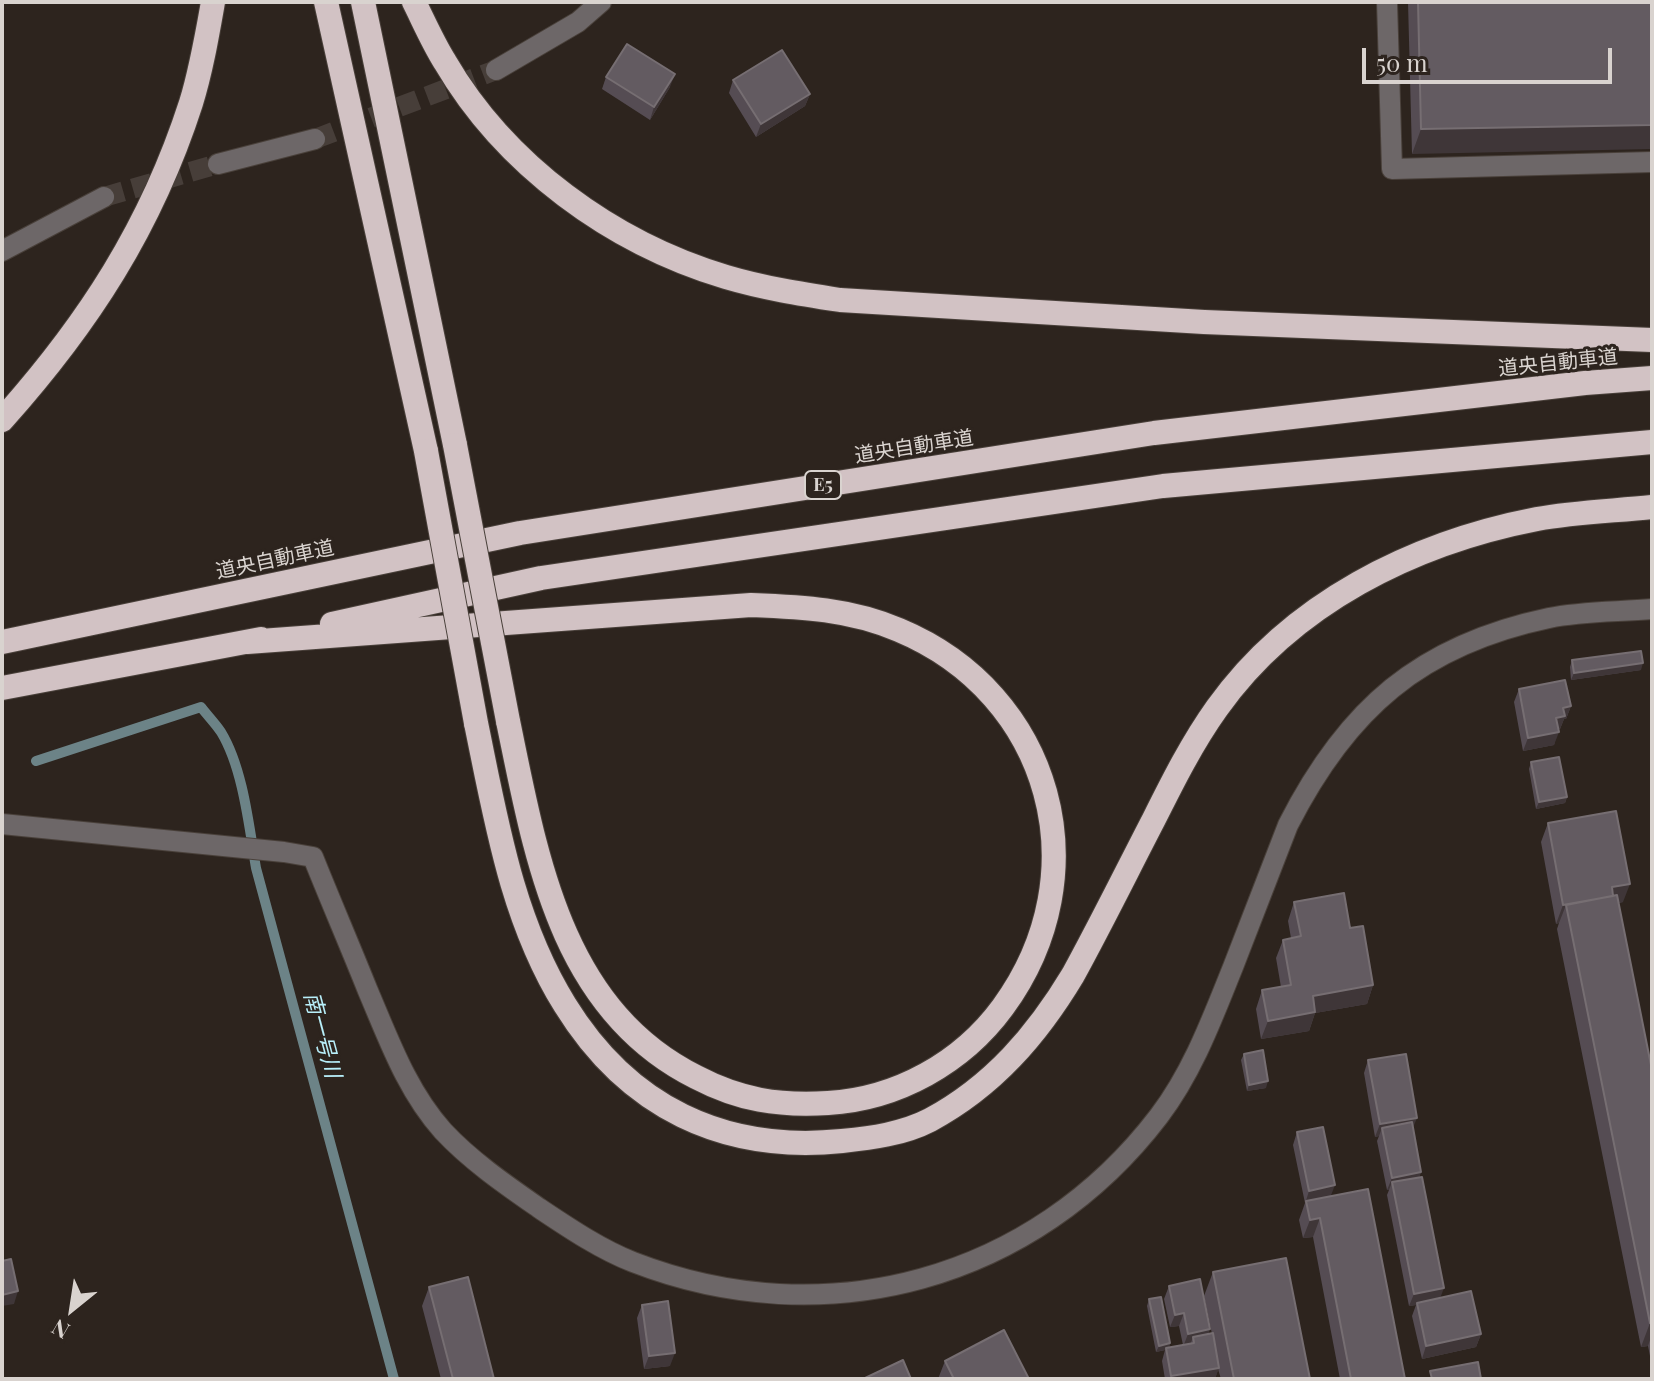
<!DOCTYPE html>
<html>
<head>
<meta charset="utf-8">
<style>
	body { margin:0 }
	#map { position:relative; width:1654px; height:1381px; overflow:hidden; background:#2d241e; font-family:"Playfair Display",serif }
	canvas { display:block }
	.frame { position:absolute; inset:0; border:4px solid #d9d3cf; pointer-events:none }
	.north { position:absolute; left:32px; top:1269px; width:80px; height:80px; -webkit-text-stroke:6px #2d241e; paint-order:stroke; rotate:210deg; font-size:22px; font-weight:700; line-height:32px; text-align:center; color:#d9d3cf }
	.north::after { content:''; display:block; margin:auto; width:28px; height:36px; background:#d9d3cf; clip-path:polygon(50% 0,100% 100%,50% 72%,0 100%) }
	.scale { position:absolute; left:1362px; top:48px; width:250px; height:36px; box-sizing:border-box; border:4px solid #d9d3cf; border-top:0; padding-left:10px; font-size:24px; line-height:28px; white-space:nowrap; color:#d9d3cf; -webkit-text-stroke:6px #2d241e; paint-order:stroke }
</style>
</head>
<body>
<div id="map">
<canvas width="1654" height="1381"></canvas>
<div class="frame"></div>
<div class="north">N</div>
<div class="scale">50 m</div>
</div>
<script>
const g = document.querySelector('canvas').getContext('2d');
g.lineJoin = 'round';
function stroke(path, color, width, dash) {
  g.strokeStyle = color;
  g.lineWidth = width;
  g.lineCap = dash ? 'butt' : 'round';
  g.setLineDash(dash || []);
  g.stroke(path);
}
function fillPath(path, color) {
  g.fillStyle = color;
  g.fill(path, 'evenodd');
}
function label(font, color, halo, rows, align = 'center') {
  g.font = font + ' "Playfair Display","Noto Sans JP",serif';
  g.lineWidth = 6;
  g.setLineDash([]);
  g.textBaseline = 'middle';
  g.strokeStyle = halo;
  g.fillStyle = color;
  for (const [text, x, y, turn = 0] of rows) {
    g.save();
    g.translate(x, y);
    g.rotate((+turn || 0) * Math.PI / 180);
    g.textAlign = isNaN(turn) ? turn : align;
    if (halo) g.strokeText(text, 0, 0);
    g.fillText(text, 0, 0);
    g.restore();
  }
}
const stream = new Path2D(`
	M36,761L201,707C207,715 215,723 221,732C243,768 249,826 256,868L394,1379`);
const minorTunnel = new Path2D(`
	M315,139L496,70
	M104,197L218,164`);
const minor = new Path2D(`
	M1387,2L1392,169L1652,162
	M496,70L578,22L601,2
	M218,164L315,139
	M2,251L104,197
	M2,824L284,852L313,857C331,902 350,946 368,991C389,1040 407,1091 443,1131C471,1161 506,1185 539,1208C569,1228 600,1249 633,1262C826,1337 1034,1280 1159,1116C1193,1071 1212,1019 1233,967C1251,920 1270,872 1288,825C1347,709 1420,645 1549,618C1582,611 1618,612 1652,609`);
const highway = new Path2D(`
	M326,2L426,451
	M363,2L455,445
	M414,2C424,22 433,43 445,62C505,165 612,243 726,277C763,288 801,294 840,300L1204,322L1652,340
	M2,420C88,324 151,227 191,103C201,71 207,36 213,2
	M332,624L541,578L1163,486L1652,442
	M2,642L520,533L1154,433L1585,383L1652,378
	M247,642L751,605C802,607 850,609 899,630C1052,694 1101,873 1003,1007C962,1063 897,1099 828,1103C778,1106 740,1100 696,1077C560,1009 536,856 508,721
	M2,688L261,639
	M476,723C496,820 512,920 565,1005C628,1107 723,1153 842,1141C871,1138 903,1134 930,1120C993,1086 1037,1035 1073,975C1101,924 1127,871 1154,819C1173,781 1192,743 1217,708C1292,603 1413,543 1537,519C1575,512 1614,511 1652,507`);
const highwayBridge = new Path2D(`
	M455,445L508,721
	M426,451L476,723`);
const wall = new Path2D(`
	M1408,2H1652L1412,154Z
	M606,77L670,87L650,120L602,89Z
	M733,80L810,94L805,106L756,137L729,93Z
	M1572,660L1641,670L1571,680L1570,667Z
	M1519,689L1571,706L1566,719H1564L1560,729H1558L1554,745L1523,751L1514,702Z
	M1531,762L1567,797L1565,803L1536,809L1529,769Z
	M1548,823L1623,902L1618,903L1652,1070V1366L1648,1346L1641,1347L1557,929L1559,923L1556,924L1541,842Z
	M1294,902L1350,928L1373,985L1367,1004L1315,1013L1309,1031L1261,1039L1256,1009L1262,990L1281,987L1276,958L1283,940L1291,938L1288,921Z
	M1244,1054L1266,1088L1247,1091L1241,1060Z
	M1368,1060L1413,1128L1421,1172L1419,1177L1440,1298L1481,1334L1476,1347L1422,1359L1412,1316L1416,1305L1409,1306L1387,1195L1389,1190H1387L1377,1141L1379,1136L1375,1137L1364,1073Z
	M1297,1132L1331,1196L1405,1379H1340L1313,1237L1303,1238L1299,1220L1305,1203L1293,1145Z
	M1213,1272L1310,1379H1221L1218,1369L1215,1379H1165L1162,1361L1165,1350L1156,1352L1147,1306L1149,1299L1170,1343L1169,1347L1183,1345L1179,1326L1170,1327L1164,1299L1169,1286L1208,1334H1212L1204,1296Z
	M429,1287L494,1379H441L422,1306Z
	M642,1305L670,1366L644,1369L637,1318Z
	M945,1361L1029,1379H938Z`);
const shadedWall = new Path2D(`
	M675,74L670,87L650,120L654,107Z
	M810,94L805,106L756,137L761,124Z
	M1652,125V149L1412,154L1421,129Z
	M1643,663L1641,670L1571,680L1574,673Z
	M1571,706L1566,719H1564L1560,729L1551,730L1556,718L1563,708Z
	M1559,732L1554,745L1523,751L1528,738Z
	M1567,797L1565,803L1536,809L1539,802Z
	M1630,884L1623,902L1610,905H1566L1559,923L1556,924L1563,905L1612,887Z
	M1373,985L1367,1004L1315,1013L1309,1031L1261,1039L1268,1021L1313,996Z
	M1268,1081L1266,1088L1247,1091L1249,1085Z
	M1417,1118L1412,1130L1382,1128L1379,1136L1375,1137L1380,1124Z
	M1421,1172L1417,1185L1392,1182L1389,1190H1387L1392,1178Z
	M1335,1185L1330,1198L1306,1201L1305,1204L1309,1191Z
	M1320,1218L1313,1237L1303,1238L1310,1220Z
	M1444,1288L1439,1301L1417,1303L1416,1305L1409,1306L1414,1294Z
	M18,1291L14,1304L2,1306V1295Z
	M1184,1313L1179,1326L1170,1327L1175,1315Z
	M1652,1322V1334L1648,1346L1641,1347L1650,1323Z
	M1210,1329L1206,1342L1194,1343L1193,1337L1190,1345L1183,1347L1188,1334Z
	M1481,1334L1476,1347L1422,1359L1426,1346Z
	M1170,1343L1168,1350L1166,1348L1165,1350L1156,1352L1159,1346Z
	M675,1353L670,1366L644,1369L649,1356Z
	M1219,1368L1215,1379H1170L1171,1376Z`);
const building = new Path2D(`
	M1418,2H1652V125L1421,129Z
	M627,44L675,74L654,107L606,77Z
	M782,50L810,94L761,124L733,80Z
	M1641,651L1643,663L1574,673L1572,660Z
	M1565,680L1571,706L1563,708L1565,716L1556,718L1559,732L1528,738L1519,689Z
	M1559,757L1567,797L1539,802L1531,762Z
	M1616,811L1630,884L1612,887L1613,896L1563,905L1548,823Z
	M1344,893L1350,928L1363,926L1373,985L1313,996L1315,1012L1268,1021L1262,990L1291,985L1283,940L1301,936L1294,902Z
	M1617,895L1652,1070V1322L1650,1323L1566,905Z
	M1263,1050L1268,1081L1249,1085L1244,1054Z
	M1406,1054L1417,1118L1380,1124L1368,1060Z
	M1412,1122L1421,1172L1392,1178L1382,1128Z
	M1323,1127L1335,1185L1309,1191L1297,1132Z
	M1422,1177L1444,1288L1414,1294L1392,1182Z
	M1368,1189L1405,1379H1351L1320,1218L1310,1220L1306,1201Z
	M1286,1258L1310,1379H1234L1213,1272Z
	M11,1259L18,1291L2,1295V1261Z
	M468,1277L494,1379H453L429,1287Z
	M1200,1279L1210,1329L1188,1334L1184,1313L1175,1315L1169,1286Z
	M1471,1291L1481,1334L1426,1346L1417,1303Z
	M1161,1297L1170,1343L1159,1346L1149,1299Z
	M668,1301L675,1353L649,1356L642,1305Z
	M1004,1330L1029,1379H954L945,1361Z
	M1213,1333L1219,1368L1171,1376L1166,1348L1194,1343L1193,1337Z
	M903,1360L911,1379H863Z
	M1478,1362L1481,1379H1432L1430,1371Z`);
const shields = [
	[823,485,36]
];
const shieldNames = [
	["E5",823,485]
];
const streetNames = [
	["道央自動車道",1558,363,-6],
	["道央自動車道",914,447,-9],
	["道央自動車道",275,560,-12]
];
const waterNames = [
	["南一号川",322,1035,75]
];
stroke(stream, '#6c8387', 10);
stroke(minorTunnel, '#473e39', 20, [20, 10]);
stroke(minor, '#49403a', 22);
stroke(highway, '#49403a', 26);
stroke(minor, '#6d6768', 20);
stroke(highway, '#d2c2c4', 24);
stroke(highwayBridge, '#49403a', 26, []);
stroke(highwayBridge, '#d2c2c4', 24);
fillPath(wall, '#554c53');
fillPath(shadedWall, '#3f3638');
fillPath(building, '#635b61');
stroke(building, '#766e72', 2);
for (const [x, y, w] of shields) {
  const box = new Path2D();
  box.roundRect(x - w / 2, y - 14, w, 28, 6);
  g.fillStyle = '#2d241e';
  g.fill(box);
  stroke(box, '#d9d3cf', 2);
}
label('bold 18px', '#d9d3cf', null, shieldNames);
label('20px', '#d9d3cf', '#2d241e', streetNames);
label('italic 22px', '#b8effa', '#2d241e', waterNames);
</script>
</body>
</html>
